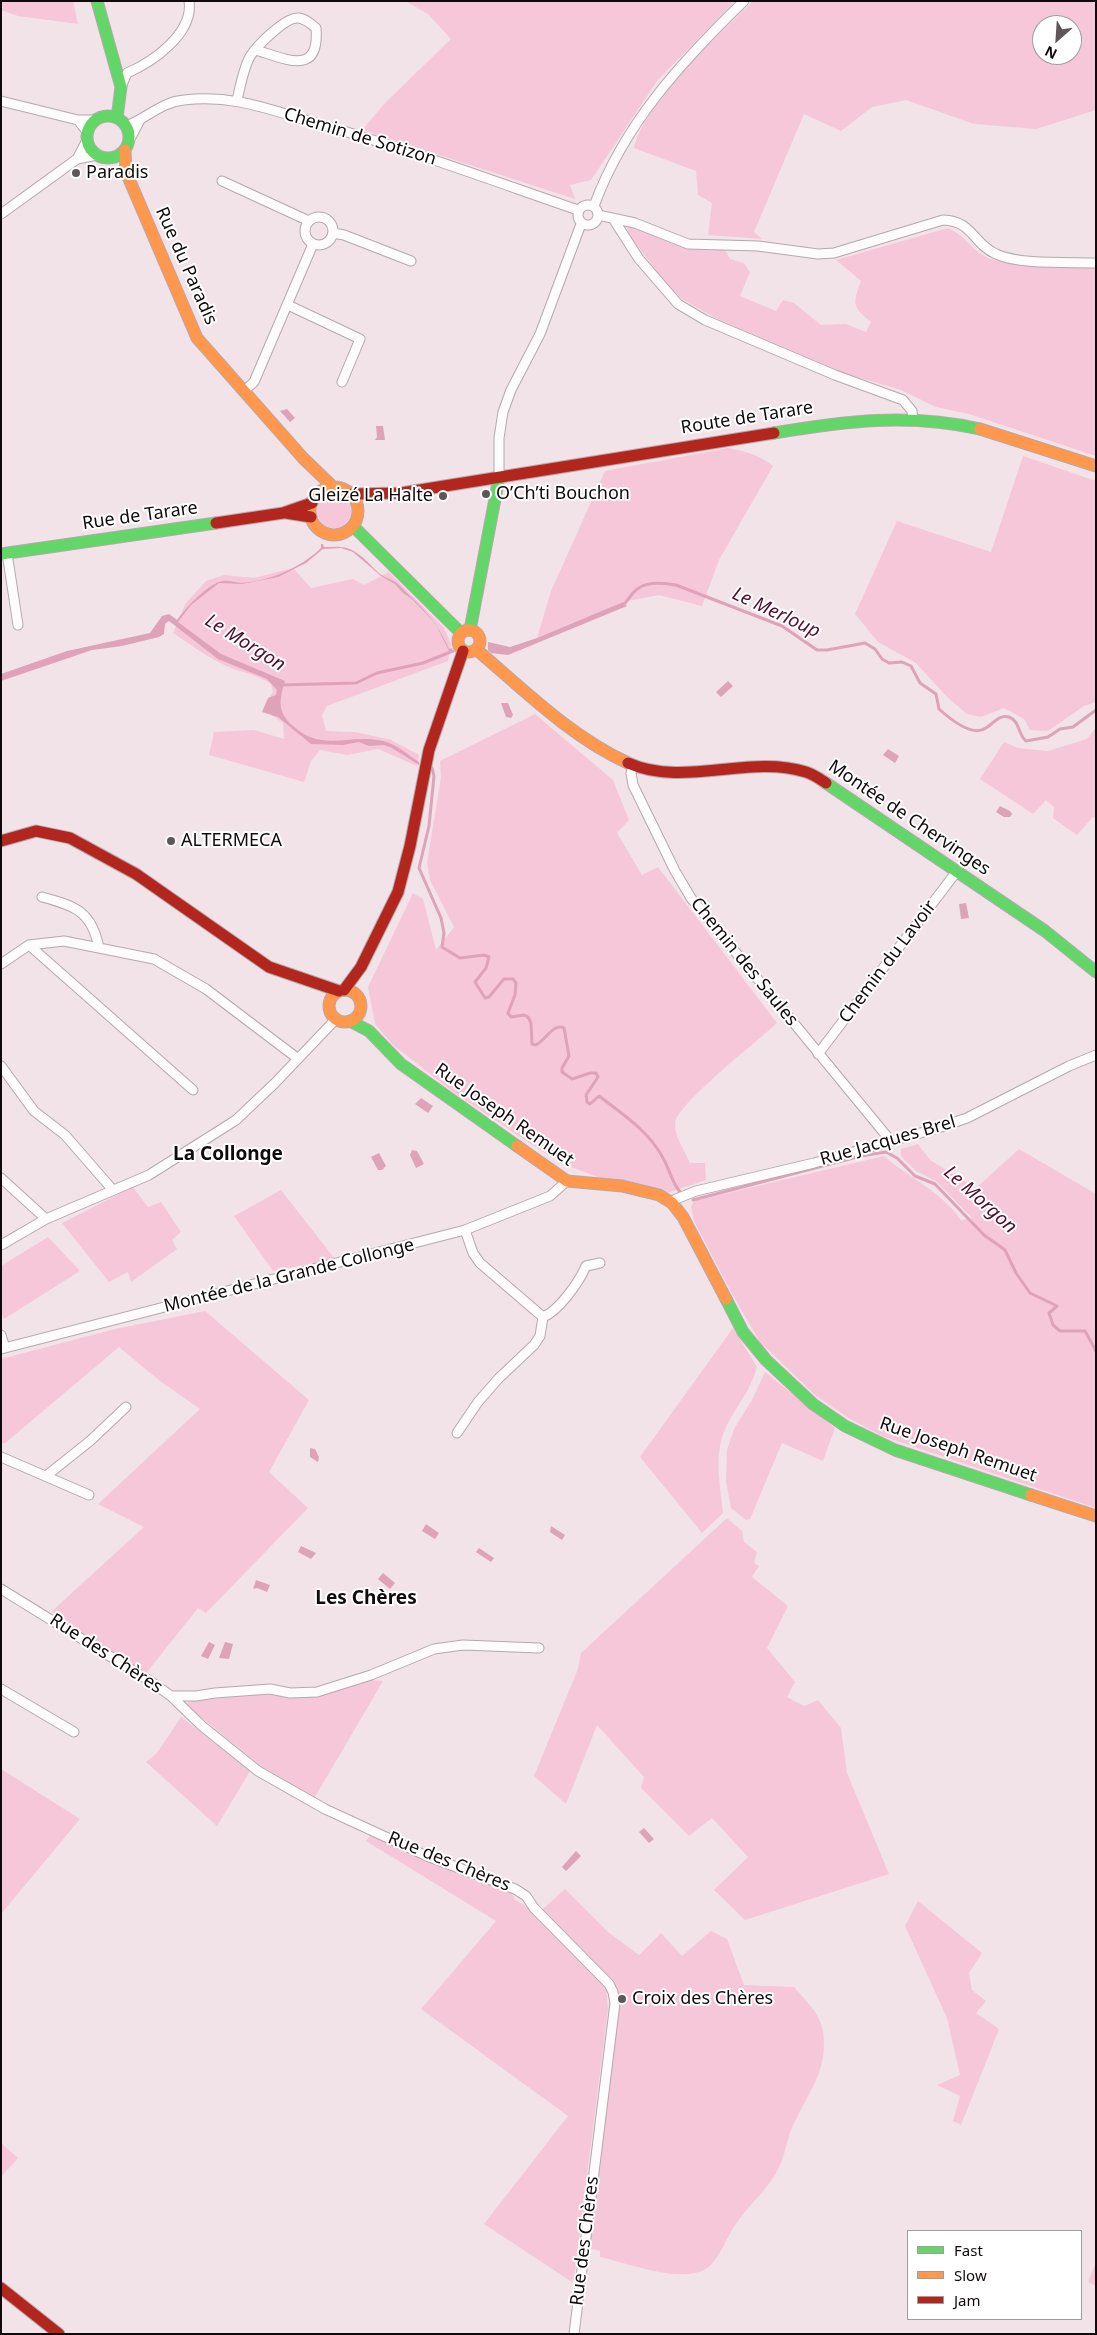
<!DOCTYPE html>
<html>
<head>
<meta charset="utf-8">
<style>
	body { margin:0 }
	#map { position:relative; width:1097px; height:2335px; overflow:hidden; background:#f2e3e8; font-family:"Noto Sans",sans-serif }
	canvas { display:block }
	.frame { position:absolute; inset:0; border:2px solid #11090c; pointer-events:none }
	.legend { position:absolute; left:907px; top:2230px; width:175px; height:90px; box-sizing:border-box; background:#fff; border:1px solid #a09d9e; margin:0; padding:6px 9px; list-style:none; font-size:15px; color:#11090c }
	.legend li { display:flex; align-items:center; gap:10px; height:25px }
	.legend b { width:25px; border:1px solid #a09d9e }
	.north { position:absolute; left:1032px; top:15px; width:50px; height:50px; box-sizing:border-box; background:#fff; border:1px solid #a09d9e; border-radius:50%; rotate:206deg; font-size:14px; font-weight:700; line-height:20px; text-align:center; color:#11090c }
	.north::after { content:''; display:block; margin:auto; width:18px; height:22px; background:#605559; clip-path:polygon(50% 0,100% 100%,50% 72%,0 100%) }
</style>
</head>
<body>
<div id="map">
<canvas width="1097" height="2335"></canvas>
<div class="frame"></div>
<ul class="legend">
<li><b style="height:6px;background:#63d668"></b>Fast</li>
<li><b style="height:6px;background:#ff974d"></b>Slow</li>
<li><b style="height:6px;background:#b3261e"></b>Jam</li>
</ul>
<div class="north">N</div>
</div>
<script>
const g = document.querySelector('canvas').getContext('2d');
g.lineJoin = 'round';
function fillPath(path, color) {
  g.fillStyle = color;
  g.fill(path, 'evenodd');
}
function stroke(path, color, width, dash) {
  g.strokeStyle = color;
  g.lineWidth = width;
  g.lineCap = dash ? 'butt' : 'round';
  g.setLineDash(dash || []);
  g.stroke(path);
}
function label(font, color, halo, rows, align = 'center') {
  g.font = font + ' "Noto Sans",sans-serif';
  g.lineWidth = 4;
  g.setLineDash([]);
  g.textBaseline = 'middle';
  g.strokeStyle = halo;
  g.fillStyle = color;
  for (const [text, x, y, turn = 0] of rows) {
    g.save();
    g.translate(x, y);
    g.rotate((+turn || 0) * Math.PI / 180);
    g.textAlign = isNaN(turn) ? turn : align;
    if (halo) g.strokeText(text, 0, 0);
    g.fillText(text, 0, 0);
    g.restore();
  }
}
const green = new Path2D(`
	M1,1H73L78,24L18,16L1,10Z
	M405,1H735L657,81L591,180L570,185L575,199L362,130L386,102L451,39L428,14Z
	M753,1H1096V110L1036,129L974,124L906,100L872,107L841,131L804,114L754,232L762,239L708,235L712,203L698,195L696,171L634,148C645,102 719,35 753,1ZM1042,25H1072V55H1042Z
	M630,226L688,249L725,250L730,259L744,263L750,272L740,296L776,311L783,300L794,303L821,325L846,324L866,332L871,322C851,306 853,303 861,281L836,260L948,228C964,235 971,248 984,256C1009,269 1066,266 1096,267V456L969,414L936,407L901,390L847,374L719,320L682,299L666,284L630,236L627,228Z
	M728,448C744,451 760,455 773,466L719,560L702,606L659,595L623,602L537,638L551,591L605,471Z
	M1023,456L1096,481V702L1084,706L1048,731L1030,730L1024,719L1004,708L981,717L967,714L947,697L916,663L878,642L855,614L897,521L991,552Z
	M317 511a17 17 0 1 1 34 0a17 17 0 1 1-34 0Z
	M293,568L311,588L353,579L364,585L389,572L444,628L451,644L448,661L327,706L322,715L326,731L355,732L391,740L419,755L417,766L378,749L347,755L320,750L311,761L304,782L209,755L214,732L254,730L284,739L283,723L265,711L267,701L273,692L271,684C259,676 248,674 234,669C212,661 193,646 173,633L186,603L206,581L224,575L254,578Z
	M535,714L613,780L629,820L617,833L642,875L658,867L777,1023C759,1040 677,1104 675,1123C674,1136 685,1151 690,1163H705L706,1180L667,1193L605,1180L574,1168L543,1152L456,1094L393,1045L375,1024L368,987L413,893L423,899L436,950L454,927L430,880L427,862L441,778L440,761Z
	M1096,727V818L1093,817L1077,835L1053,818L1054,807L1046,800L1033,814L980,779L1004,742L1018,748L1048,751L1087,739Z
	M918,1144L930,1160L976,1188L1019,1149L1096,1194V1508L882,1436L847,1417L815,1395L760,1342L731,1292L694,1221L691,1207L694,1201L884,1156C909,1178 942,1192 961,1220L972,1218L936,1181L916,1171L901,1156V1149Z
	M133,1187L148,1207L161,1202L181,1232L172,1240L177,1249L131,1282L128,1272L109,1282L62,1223Z
	M281,1190L335,1259L273,1271L234,1216Z
	M48,1237L80,1271L4,1319L1,1312V1266Z
	M205,1311L309,1400L269,1472L308,1508L206,1613L198,1608L147,1672L60,1619L52,1611L144,1527L98,1504L200,1409L160,1381L119,1347L4,1444L1,1442V1359L115,1329Z
	M733,1328L757,1367C751,1390 737,1405 727,1425C713,1453 720,1483 723,1513L702,1533L640,1457Z
	M765,1372L835,1428L823,1461L782,1443L750,1519L746,1520L731,1508L726,1482L727,1450L734,1429L752,1400Z
	M727,1518L742,1531L744,1542L757,1552L754,1563L759,1566L752,1577L788,1606L767,1648L795,1682L787,1697L804,1706L818,1700L841,1728L847,1773L889,1874L745,1920L714,1890L748,1857L712,1818L689,1836L641,1788L644,1777L597,1725L566,1804L534,1776L578,1669L581,1653Z
	M370,1680L383,1681L315,1797L262,1767L185,1704L192,1701L261,1694L295,1698Z
	M181,1717L250,1771L217,1826L146,1762L157,1753Z
	M1,1769L80,1819L1,1914Z
	M370,1836L511,1891L515,1900L528,1907L606,1986L608,2009L574,2279L572,2282L484,2224L568,2116L421,2009L496,1921L366,1841Z
	M565,1889L608,1932L639,1955L661,1933L682,1956L711,1931L727,1939L744,1985L794,1987C805,2000 820,2013 823,2031C829,2072 806,2095 791,2130C786,2144 784,2160 776,2173C766,2191 750,2204 738,2221C728,2233 718,2264 704,2270C678,2283 627,2263 600,2257V2251L588,2248L620,2003L615,1984L542,1910Z
	M918,1901L982,1953L969,1973L972,1990L986,2001L976,2013L999,2029L961,2125L953,2121L960,2096L937,2085L960,2075L947,2018L905,1926Z
	M1,2143L18,2158L1,2177Z
	M1096,2262V2286L1088,2282Z`);
const water = new Path2D(`
	M287,409L295,418L290,422L280,411Z
	M376,426H383L385,440H375L377,437Z
	M321,544H323L324,547C334,547 344,545 354,551C364,557 371,566 380,574C385,578 392,579 397,583C420,606 435,617 449,649L452,648L453,653H450L435,623L413,600L402,592L395,584L381,576L353,552L341,548L323,549L306,563L278,577L242,584L219,583L191,605L178,622L221,654L285,681C279,700 277,712 293,726C323,753 348,733 383,741C396,744 408,755 419,762V765L392,748L384,745L369,746L359,742L343,745L311,744L278,717L262,712L268,698L276,695L277,690L267,679L218,659L169,621L165,624L164,634L159,637L122,646L92,650L1,681V674L67,651L150,633L162,616L169,614L177,620C185,609 208,583 223,581C229,580 235,583 241,583C270,581 300,568 321,548Z
	M623,602L627,606L508,655L491,653L488,650V642L510,647L537,638Z
	M728,681L733,686L721,697L716,692Z
	M501,703H508L513,715L511,718L506,717Z
	M888,749L899,756L895,763L883,755Z
	M1000,806L1010,811L1012,814L1010,817H1004L996,812Z
	M966,903L969,918L961,919L959,904Z
	M421,1098L433,1106L428,1113L415,1104Z
	M412,1150L417,1151L424,1164L416,1168L410,1155Z
	M379,1153L386,1166L382,1170H378L371,1157Z
	M310,1448L315,1449L319,1457L318,1462L310,1457Z
	M426,1524L439,1533L435,1539L422,1531Z
	M551,1526L565,1535L562,1540L550,1532Z
	M301,1546L316,1553L311,1559L298,1552Z
	M479,1548L494,1558L491,1562L476,1552Z
	M383,1573L395,1583L390,1589L378,1579Z
	M256,1580L270,1585L267,1592L257,1588L253,1589Z
	M209,1642L215,1645L208,1659L201,1656Z
	M225,1642L233,1644L229,1659L219,1658Z
	M644,1828L654,1839L649,1843L639,1832Z
	M576,1851L581,1856L566,1871L562,1867Z`);
const stream = new Path2D(`
	M622,606C627,602 629,598 633,593C644,580 661,583 676,585L782,626L817,650H827L865,643L875,649L882,659L889,663L902,662L911,666L920,683L936,694L939,709C949,718 972,738 986,728C993,724 999,714 1009,717C1020,721 1018,735 1026,741L1048,737L1060,729L1073,727L1096,710
	M280,685L356,683L377,673L423,663L453,651
	M429,767L432,768L434,776L429,826L419,868L441,918L444,933L442,947L460,958L484,955L489,957L486,968L475,982L485,998L489,997L504,979H513L516,983L515,995L508,1013L511,1017L524,1015L528,1017L531,1023L532,1044L536,1045C546,1040 553,1023 564,1028L569,1056L562,1068V1072L572,1079L590,1073H596L598,1077L586,1095L587,1102L590,1104L599,1096C622,1114 649,1131 663,1158C670,1170 671,1181 680,1192
	M693,1200L861,1156L886,1152L897,1158L915,1176L935,1184L984,1235L1005,1250L1016,1273L1030,1293L1057,1306L1049,1313L1053,1325L1060,1331H1085L1096,1351`);
const street = new Path2D(`
	M121,87L127,73C153,62 194,33 189,1
	M237,100C240,88 244,65 251,55C258,45 286,16 299,18C306,19 311,24 316,28C320,77 286,59 256,50
	M1,101L78,120H96
	M78,120L88,133
	M126,126C146,119 161,102 184,100C233,94 270,110 316,123C405,148 491,180 578,210
	M129,141L140,120
	M77,159L87,140
	M222,181L309,221
	M578 215a10 10 0 1 1 20 0a10 10 0 1 1-20 0Z
	M594,206C624,124 682,61 744,1
	M1,214L77,159L97,155
	M598,215L635,223L688,244L758,246L818,254L834,253L943,220C973,221 973,244 996,254C1019,265 1069,262 1096,263
	M305 231a14 14 0 1 1 28 0a14 14 0 1 1-28 0Z
	M614,220L639,259L678,304L705,320L835,375L903,400L912,411L913,419
	M333,233L344,235L411,261
	M288,305L360,339L342,382
	M244,391L254,382L313,244
	M499,478V438L503,412L511,390L540,334L581,224
	M7,553L18,625
	M633,765L631,773L633,785L675,871L691,898L890,1140
	M42,897C76,906 92,912 99,948
	M29,945L193,1090
	M1,964L29,945L64,941L154,959L206,989L297,1058
	M818,1054L957,871
	M1,1066L34,1111L65,1135L112,1189
	M1,1178L46,1219
	M672,1203L676,1199L696,1191L814,1163L938,1128L967,1118L1069,1066L1096,1055
	M1,1245L46,1219L149,1175L236,1120L275,1083L336,1019
	M543,1317C559,1311 579,1282 586,1266L600,1263
	M1,1335L5,1348
	M1,1349L465,1230L550,1196L567,1181
	M457,1433L478,1402L499,1378L534,1345L540,1336L543,1317L480,1263L473,1253L465,1230
	M1,1457L89,1495
	M46,1476L90,1441L126,1407
	M1,1589L150,1681L171,1696L202,1726L258,1771L325,1809L427,1856L515,1889L526,1896L534,1908L609,1984L613,1992L615,2003L574,2334
	M1,1689L74,1732
	M171,1696H196L215,1693L270,1689L290,1693L317,1692L371,1675L434,1649L463,1645L539,1648`);
const fast = new Path2D(`
	M97,1L121,87L117,118
	M87 137a21 21 0 1 1 42 0a21 21 0 1 1-42 0Z
	M774,433C845,421 908,413 980,429
	M353,526L461,633
	M1,554L216,523
	M470,630L499,478
	M826,783L1045,931L1096,972
	M350,1021L369,1031L401,1064L517,1146
	M726,1299L743,1332L766,1360L813,1404L845,1426L895,1450L1031,1495`);
const slow = new Path2D(`
	M125,150L126,172L197,338L303,458L333,487
	M980,429L1096,466
	M310 511a24 24 0 1 1 48 0a24 24 0 1 1-48 0Z
	M458 641a11 11 0 1 1 22 0a11 11 0 1 1-22 0Z
	M477,650C524,690 571,737 628,763
	M329 1006a16 16 0 1 1 32 0a16 16 0 1 1-32 0Z
	M517,1146L567,1181L622,1186L659,1195L672,1203L683,1217L726,1299
	M1031,1495L1096,1516`);
const jam = new Path2D(`
	M352,494L401,493L774,433
	M286,513L311,517
	M216,523L283,513L312,503
	M628,763C685,788 748,754 806,772C813,774 820,779 826,783
	M1,841L36,831L70,838L136,874L269,967L339,991
	M344,990L361,967L398,892L410,846L429,750L463,651
	M1,2288L59,2334`);
const markers = [
	[76,173,5,"#605559"],
	[486,494,5,"#605559"],
	[443,496,5,"#605559"],
	[171,841,5,"#605559"],
	[622,1999,5,"#605559"]
];
const streetNames = [
	["Chemin de Sotizon",360,137,17],
	["Rue du Paradis",186,266,66],
	["Route de Tarare",747,418,-9],
	["Rue de Tarare",140,516,-8],
	["Montée de Chervinges",909,818,34],
	["Chemin des Saules",744,962,51],
	["Chemin du Lavoir",888,962,-53],
	["Rue Joseph Remuet",504,1115,35],
	["Rue Jacques Brel",888,1141,-16],
	["Montée de la Grande Collonge",289,1276,-14],
	["Rue Joseph Remuet",958,1450,19],
	["Rue des Chères",106,1654,33],
	["Rue des Chères",449,1862,22],
	["Rue des Chères",585,2241,-83]
];
const poiNames = [
	["Paradis",86,173],
	["O’Ch’ti Bouchon",496,494],
	["Gleizé La Halte",433,496,"right"],
	["ALTERMECA",181,841],
	["Croix des Chères",632,1999]
];
const waterNames = [
	["Le Merloup",776,613,25],
	["Le Morgon",245,643,32],
	["Le Morgon",980,1200,42]
];
const neighbourhoodNames = [
	["La Collonge",228,1155],
	["Les Chères",366,1599]
];
fillPath(green, '#f6c7d8');
fillPath(water, '#dea3b8');
stroke(stream, '#dea3b8', 3);
stroke(street, '#b4a9ad', 11);
stroke(fast, '#b4a9ad', 13);
stroke(slow, '#b4a9ad', 13);
stroke(jam, '#b4a9ad', 13);
stroke(street, '#fdfbfc', 9);
stroke(fast, '#63d668', 11);
stroke(slow, '#ff974d', 11);
stroke(jam, '#b3261e', 11);
for (const [x, y, r, color] of markers) {
  const dot = new Path2D();
  dot.arc(x, y, r, 0, 2 * Math.PI);
  g.fillStyle = color;
  g.fill(dot);
  stroke(dot, '#fff', 2);
}
label('18px', '#11090c', '#fff', streetNames);
label('18px', '#11090c', '#fff', poiNames, 'left');
label('italic 19px', '#530d2f', '#fff', waterNames);
label('bold 19px', '#11090c', '#fff', neighbourhoodNames);
</script>
</body>
</html>
